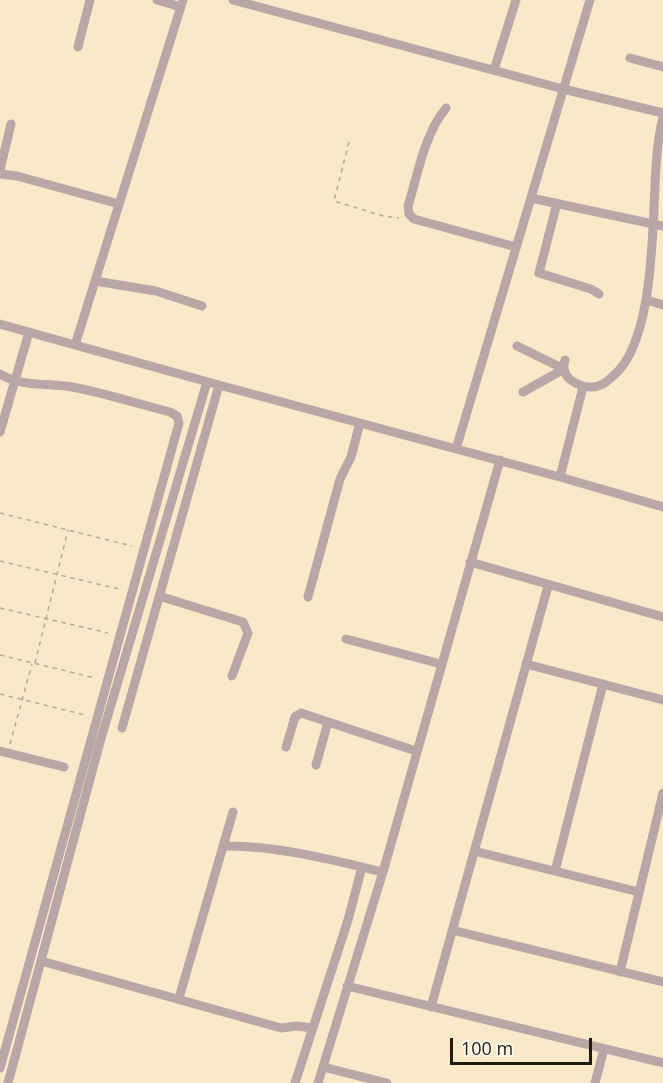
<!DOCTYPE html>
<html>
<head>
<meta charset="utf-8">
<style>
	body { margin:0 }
	#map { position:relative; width:663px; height:1083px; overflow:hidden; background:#f9e9c9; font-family:"Open Sans",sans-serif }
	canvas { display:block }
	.scale { position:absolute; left:450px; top:1038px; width:142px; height:27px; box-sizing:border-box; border:3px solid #201b0f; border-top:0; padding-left:8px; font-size:18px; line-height:21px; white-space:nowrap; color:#201b0f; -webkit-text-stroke:4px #fef8eb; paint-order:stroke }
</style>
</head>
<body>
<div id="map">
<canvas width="663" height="1083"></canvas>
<div class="scale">100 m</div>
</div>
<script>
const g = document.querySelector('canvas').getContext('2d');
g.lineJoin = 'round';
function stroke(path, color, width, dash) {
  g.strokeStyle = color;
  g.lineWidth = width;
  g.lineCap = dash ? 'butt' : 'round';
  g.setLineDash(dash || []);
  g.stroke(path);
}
const path = new Path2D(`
	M349,142L334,201L383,216L399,218
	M0,513L132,546
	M0,561L119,589
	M0,608L108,633
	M0,655L95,678
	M35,663L68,530
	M0,694L85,715
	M10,744L32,664`);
const minor = new Path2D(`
	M157,0L181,7
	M233,0L563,89L663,113
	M78,47L90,0
	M630,58L663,67
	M494,70L516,0
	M446,108C424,135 418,174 408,206L409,214L414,219L516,247
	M0,170L11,124
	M0,174L17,176L119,204
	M531,198L663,226
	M557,203L539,273L591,289L599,294
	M95,281L156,291L202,306
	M647,300L663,305
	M0,324L219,385L560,477L663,507
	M75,345L183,0
	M517,346L564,369
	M565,360C559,377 577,387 592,387C601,387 606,382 612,377C656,342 652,221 656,167C657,150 659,133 663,117
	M0,374C22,387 48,383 72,387C105,393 138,404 170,412L177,416L179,423L0,1068
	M523,392L564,369
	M0,432L29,332
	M456,449L590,0
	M560,477L583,387
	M470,562L663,617
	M159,596L243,622L248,633L232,676
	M308,597L340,479L351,457L360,423
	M346,639L441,664
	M526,664L663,700
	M122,728L219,385
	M286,747L295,717L301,713L416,751
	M0,751L64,767
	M316,765L328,722
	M223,846C275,845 333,860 383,872
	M474,851L639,892
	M555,871L603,684
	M452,930L663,982
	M41,961L281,1028L297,1026L312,1028
	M620,972L663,793
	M347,986L663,1063
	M179,998L233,812
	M431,1007L548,586
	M323,1067L387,1083
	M8,1083L100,742L207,382
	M295,1083L348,920L362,867
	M318,1083L383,872L500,460
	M595,1083L604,1049`);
stroke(path, '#b8ab91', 1.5, [4.5, 4.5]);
stroke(minor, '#b9a7a8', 9);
</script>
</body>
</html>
